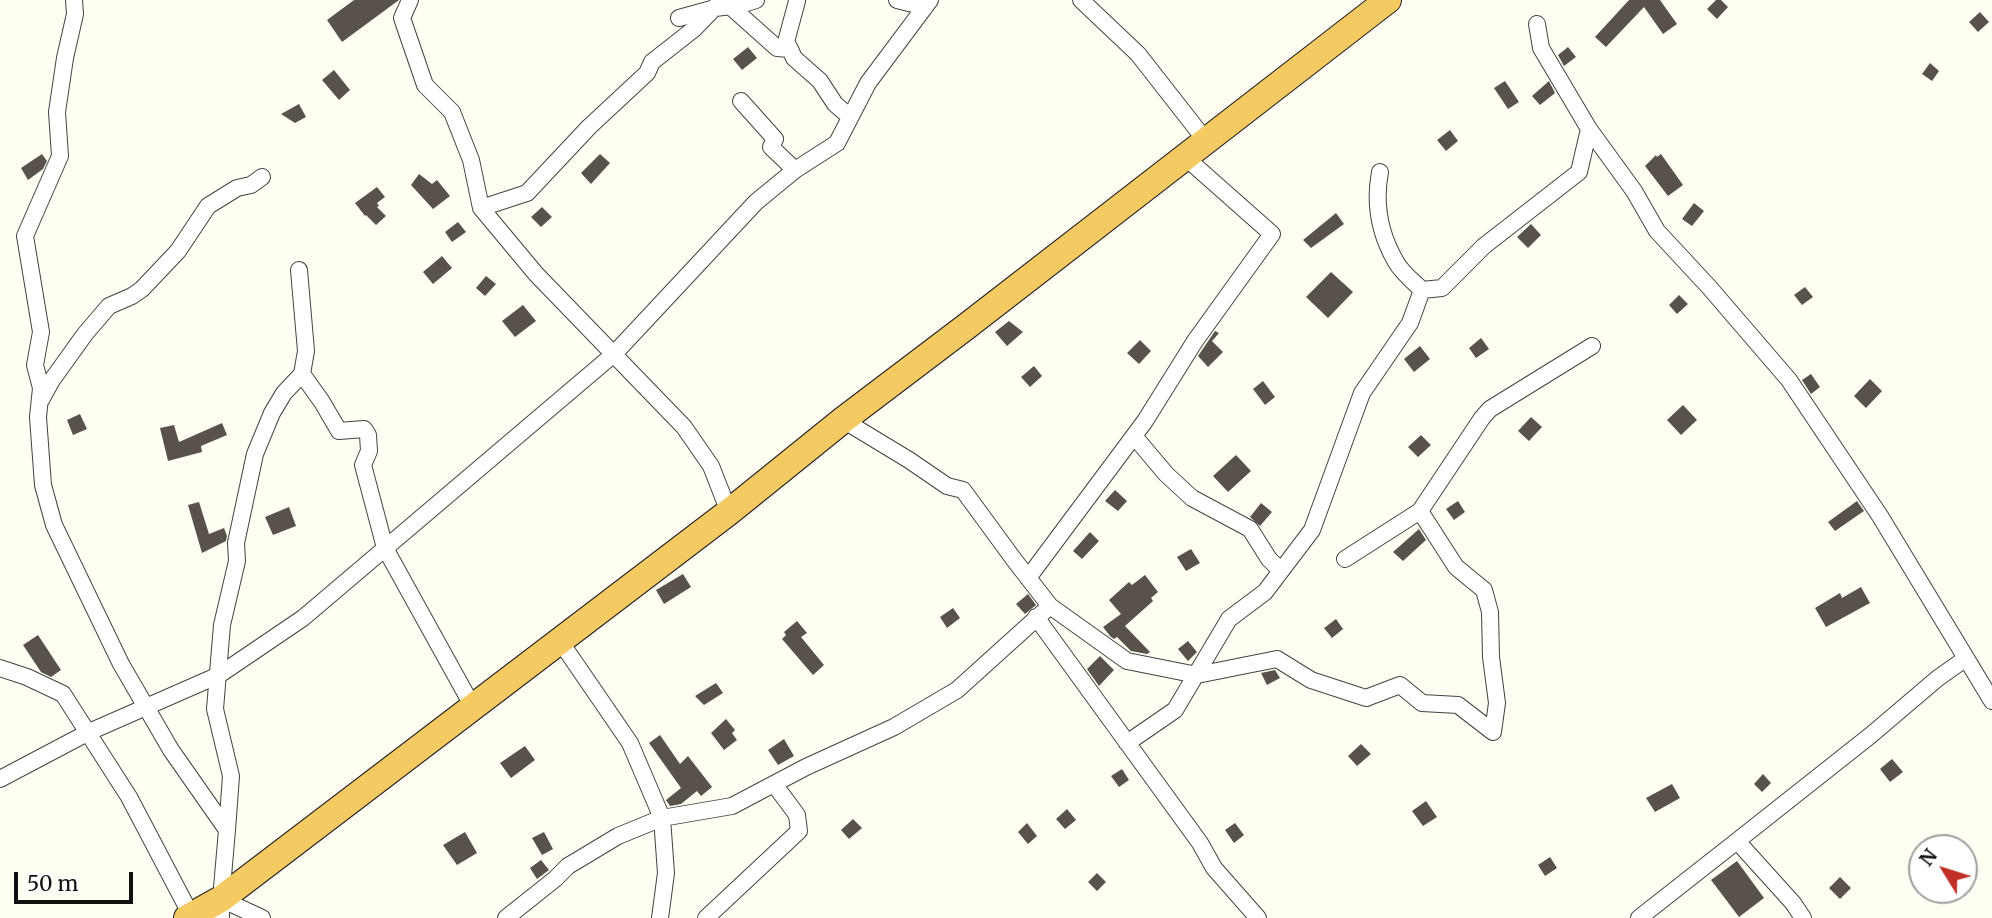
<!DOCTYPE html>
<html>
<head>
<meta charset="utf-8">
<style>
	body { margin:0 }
	#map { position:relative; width:1992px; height:918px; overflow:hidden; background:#fffef3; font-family:Merriweather,serif }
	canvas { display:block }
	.north { position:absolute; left:1908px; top:834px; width:70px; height:70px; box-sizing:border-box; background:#fff; border:2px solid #9f9f9f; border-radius:50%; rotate:308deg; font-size:19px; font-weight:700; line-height:28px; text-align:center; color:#101010 }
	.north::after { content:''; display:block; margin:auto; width:24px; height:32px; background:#c12f27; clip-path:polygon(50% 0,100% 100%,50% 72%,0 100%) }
	.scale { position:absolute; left:14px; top:872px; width:119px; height:32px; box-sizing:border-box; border:4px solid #101010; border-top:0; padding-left:9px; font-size:21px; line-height:24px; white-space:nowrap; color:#101010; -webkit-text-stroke:5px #fff; paint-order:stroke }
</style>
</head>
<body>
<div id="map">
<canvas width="1992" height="918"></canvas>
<div class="north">N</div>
<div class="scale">50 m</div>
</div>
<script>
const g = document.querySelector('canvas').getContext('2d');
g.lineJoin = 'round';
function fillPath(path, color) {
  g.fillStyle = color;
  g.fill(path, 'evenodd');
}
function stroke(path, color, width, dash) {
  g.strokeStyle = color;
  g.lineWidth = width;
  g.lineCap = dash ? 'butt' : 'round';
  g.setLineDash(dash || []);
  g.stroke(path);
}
const building = new Path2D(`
	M354,0H399L342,42L327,20Z
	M1629,0H1660L1677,24L1663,34L1644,7L1606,47L1595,37Z
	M1716,0H1721L1728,7L1717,19L1707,9Z
	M1980,12L1989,22L1978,32L1969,22Z
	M748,47L757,58L742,70L733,59Z
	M1568,47L1576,57L1564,66L1558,55Z
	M1930,63L1939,71L1932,81L1922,74Z
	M334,70L350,90L339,100L322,80Z
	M1505,81L1519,102L1508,109L1494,88Z
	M1549,81L1555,93L1540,105L1532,96Z
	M299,104L306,117L295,123L281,114Z
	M1450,130L1458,141L1446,151L1437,140Z
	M42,154L47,161L43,169L28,180L21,168Z
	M600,154L610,163L591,184L581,173Z
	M1661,154L1683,185L1668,196L1645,166L1656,155L1657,157Z
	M419,174L432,184L437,180L450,196L433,209L411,185Z
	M377,187L385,197L377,203L379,206L377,207L386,216L376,225L366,215L365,216L355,203Z
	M1694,203L1704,211L1692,226L1682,219Z
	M542,207L552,217L541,227L531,217Z
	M1336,213L1344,224L1311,248L1303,240Z
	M458,222L466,232L452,242L445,232Z
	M1531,224L1541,235L1528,248L1517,237Z
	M442,256L452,268L433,284L423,272Z
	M1331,272L1353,292L1328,318L1306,297Z
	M486,276L496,284L485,296L476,288Z
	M1805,287L1813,297L1802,305L1794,295Z
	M1679,295L1688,304L1677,314L1669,305Z
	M523,305L536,321L515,337L502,321Z
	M1009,321L1023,332L1007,346L995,332Z
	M1215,331L1219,333L1212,341L1223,352L1208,367L1198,356Z
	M1481,338L1489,349L1476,358L1469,348Z
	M1140,340L1151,351L1139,364L1127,353Z
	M1420,346L1430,359L1414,372L1404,359Z
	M1034,366L1042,376L1030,387L1021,377Z
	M1811,374L1820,387L1811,394L1802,380Z
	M1870,379L1882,391L1866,408L1854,396Z
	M1263,381L1275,397L1265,405L1253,389Z
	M1683,405L1697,420L1681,435L1667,420Z
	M80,414L87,429L73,435L67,420Z
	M1531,417L1542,427L1529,441L1518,431Z
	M222,423L227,435L201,446L202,452L168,461L160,428L174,425L179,442Z
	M1421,435L1431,445L1418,457L1408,447Z
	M1236,455L1251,471L1228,492L1213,476Z
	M1115,490L1127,501L1118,511L1105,501Z
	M1458,501L1465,512L1454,520L1446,509Z
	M1857,501L1864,511L1835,531L1828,522Z
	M199,502L209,534L224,528L227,536L226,541L202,553L188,505Z
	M1261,503L1272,512L1260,526L1250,517Z
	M289,507L296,526L273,535L265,517Z
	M1419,529L1426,540L1403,561L1393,552Z
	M1090,532L1099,541L1082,559L1073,551Z
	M1191,549L1200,563L1186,571L1177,557Z
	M683,574L691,587L664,604L656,590Z
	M1145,575L1158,592L1151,598L1153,601L1125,626L1150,652L1147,654L1131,651L1117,637L1114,639L1110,636L1103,627L1121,614L1109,600L1129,582L1132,585Z
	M1861,587L1870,603L1826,627L1815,608L1840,593L1842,598Z
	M1028,594L1036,605L1025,614L1016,604Z
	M953,608L960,618L947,628L940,617Z
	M1336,619L1343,629L1332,638L1324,628Z
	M797,621L807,633L801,637L824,665L813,675L782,639L786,635L784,632Z
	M38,635L61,670L51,677L41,672L23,645Z
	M1188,641L1197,652L1188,661L1178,649Z
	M1100,656L1114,670L1099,686L1087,669Z
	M1275,670L1280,678L1267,685L1261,673Z
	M716,683L723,693L704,705L695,696Z
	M726,719L735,730L732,733L737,740L724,750L711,733Z
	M660,735L680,764L688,756L712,787L701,796L697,791L681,804L670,806L666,800L681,788L649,743Z
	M784,739L794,756L778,765L768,750Z
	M1361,744L1371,754L1357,766L1348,756Z
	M525,746L535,760L511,778L500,763Z
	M1892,759L1903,772L1890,782L1880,769Z
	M1122,769L1129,780L1119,787L1111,776Z
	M1763,774L1771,783L1762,792L1754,784Z
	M1672,784L1680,798L1655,812L1646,798Z
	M1426,801L1437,817L1423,826L1412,811Z
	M1067,809L1076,820L1065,829L1056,819Z
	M853,819L862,828L849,839L841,830Z
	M1027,823L1037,836L1028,844L1018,832Z
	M1235,823L1244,835L1234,843L1225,830Z
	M465,832L477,853L457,865L443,845Z
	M544,832L553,849L542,855L532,838Z
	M1550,857L1557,868L1545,876L1538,865Z
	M541,860L549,870L537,879L530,868Z
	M1737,861L1764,898L1739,917L1711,880Z
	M1097,873L1106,882L1097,891L1088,882Z
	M1840,877L1851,888L1840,899L1829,888Z`);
const minor = new Path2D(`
	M74,0L75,14L65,58L57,112L60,156L25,236L41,332L35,365L41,388L38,417L43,485L54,525L121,664L171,750L227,830L221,899V918
	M410,0L402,18L425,85L452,112L471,160L481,208L536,274L684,427L711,466L729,512
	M897,0L925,7
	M1081,0L1138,54L1206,141
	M730,6L777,48L790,49L794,58L820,81L835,104L850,117
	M679,18L715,8L740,5L756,0
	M790,49L786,42L797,1
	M741,101L775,139L771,147L795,170
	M1589,129L1634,191L1657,231L1709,287L1789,380L1880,516L1992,701
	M1380,172C1374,204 1379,233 1396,262C1402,273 1414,282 1422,290
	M481,208L527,193L589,127L647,73L652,62L694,29L722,0
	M299,270L306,351L302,374L322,402L339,431L364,429L368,435L369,451L363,465L385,548L473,707
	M41,400L52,380L85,334L109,306L132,296L142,289L178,251L208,206L237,188L251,185L262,177
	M843,420L909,460L947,486L963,490L1015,561L1050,606L1127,661L1197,675L1277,659L1311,680L1366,698L1400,685L1422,703L1458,705L1493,732L1497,703L1491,657L1490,612L1484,590L1456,567L1420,511
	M1134,436L1166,474L1192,498L1250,529L1269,559L1281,571
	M1345,559L1420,511L1482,418L1490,409L1592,346
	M1028,578L1145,421L1195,341L1272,234L1185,157
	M1036,617L1200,843L1214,868L1258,918
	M560,641L630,743L662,818L666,873L660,918
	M0,668L27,677L63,694L129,797L191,915
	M1127,743L1175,710L1229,619L1265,592L1312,530L1362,393L1410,323L1422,290L1442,288L1484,246L1579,172L1589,129L1541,48L1537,24
	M0,779L89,732L219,675L303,618L614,354L756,202L795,170L837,143L868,83L930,0
	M227,830L231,776L215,709L222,625L237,561L236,543L255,454L272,413L284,393L302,374
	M221,899L262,918
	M506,918L555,879L568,866L618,836L662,818L732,806L806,767L894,727L957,690L1050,606
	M706,918L799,831L797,815L774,784
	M1639,918L1737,841
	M1803,918L1793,903L1737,841L1871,735L1938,678L1965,659`);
const trunk = new Path2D(`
	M187,918L221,899L729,512L843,420L967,326L1388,0`);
fillPath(building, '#59524c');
stroke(minor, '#434343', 18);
stroke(trunk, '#212121', 28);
stroke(minor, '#fff', 16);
stroke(trunk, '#f6ca63', 26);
</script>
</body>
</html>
